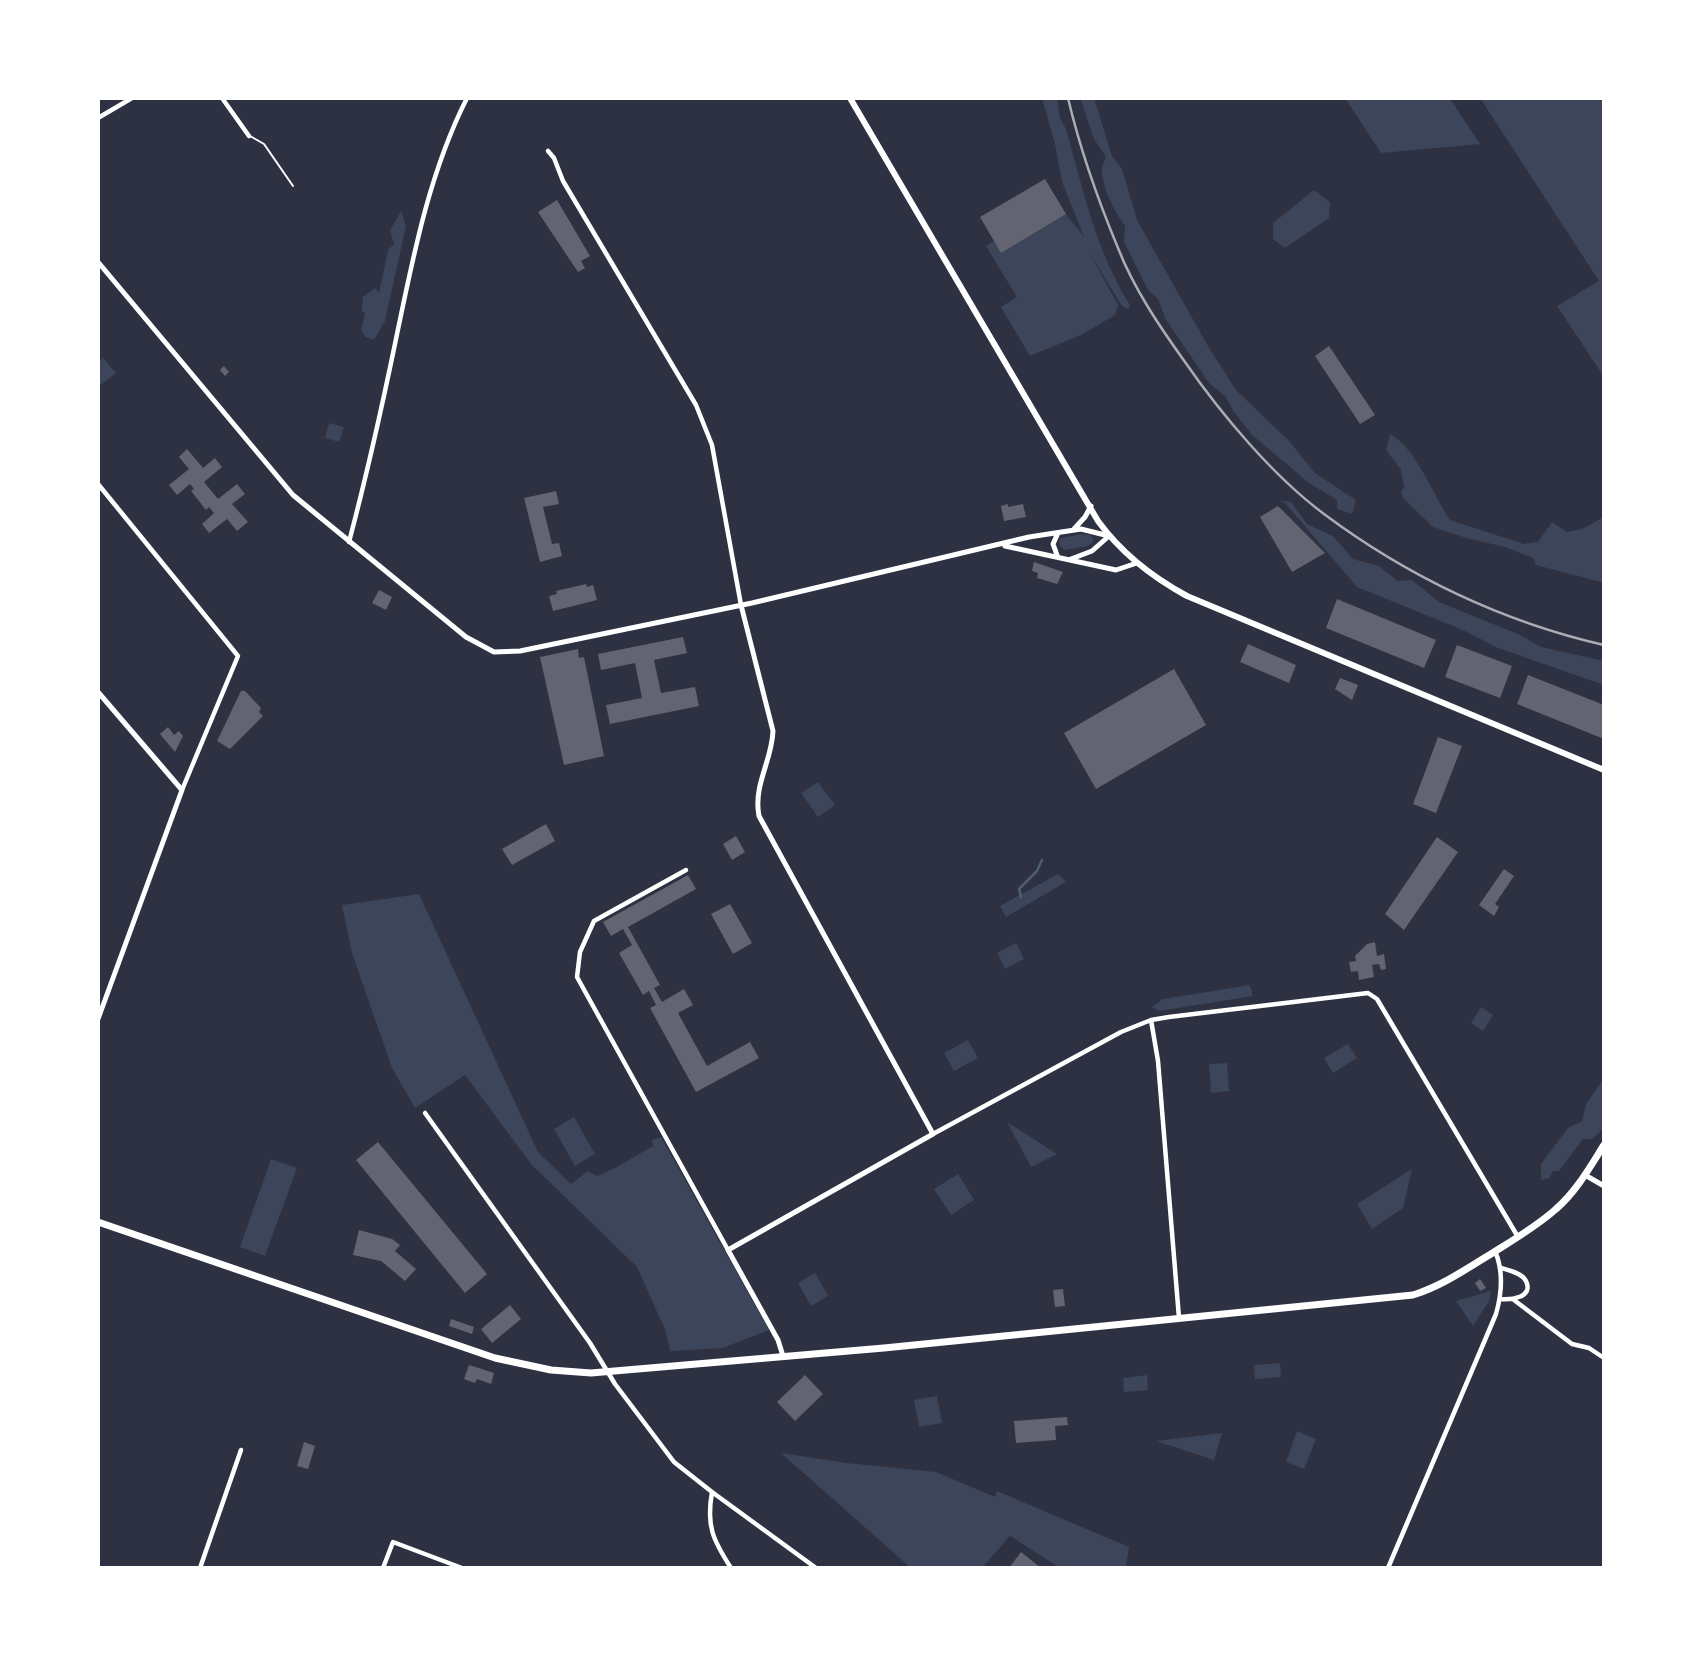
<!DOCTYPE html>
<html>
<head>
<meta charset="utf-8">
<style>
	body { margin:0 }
	#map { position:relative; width:1702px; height:1666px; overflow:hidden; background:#2d3142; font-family:"Alegreya Sans",sans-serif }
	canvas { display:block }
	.frame { position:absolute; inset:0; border:100px solid #fff; pointer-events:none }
</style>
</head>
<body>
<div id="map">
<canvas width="1702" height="1666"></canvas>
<div class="frame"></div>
</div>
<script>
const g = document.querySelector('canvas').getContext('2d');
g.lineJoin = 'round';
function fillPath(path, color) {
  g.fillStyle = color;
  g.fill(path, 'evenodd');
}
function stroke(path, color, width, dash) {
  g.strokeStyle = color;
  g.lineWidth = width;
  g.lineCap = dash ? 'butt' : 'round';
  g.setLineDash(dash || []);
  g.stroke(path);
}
const green = new Path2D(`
	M1042,98H1057L1060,118L1066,129C1083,189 1096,251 1130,305L1128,309L1122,306L1088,250L1118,305L1115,315L1081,335L1030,356L1001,307L1017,297L986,246L994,241L1001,252L1066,214L1084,237L1062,182L1055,144Z
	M1080,98H1094L1112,156L1122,169L1137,220L1208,346L1236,390L1289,441L1315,473L1356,500L1352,514L1337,509V500L1309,483L1252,435L1234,412L1225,396L1209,383L1166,320L1158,299L1148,290L1124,242L1125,225C1115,214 1100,183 1102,167C1102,166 1106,158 1106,157L1094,139Z
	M1345,98H1453L1451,100L1480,144L1381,153Z
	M1480,98H1604V377L1557,306L1599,281Z
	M1314,190L1330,202L1329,218L1285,248L1273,239V223Z
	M401,211L406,226L385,321L374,340L365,337L361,330L365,313L362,312L363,297L375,288L379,293L388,250L394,244L390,231Z
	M103,358L116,373L98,387V363Z
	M329,423L344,427L339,442L325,438Z
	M1390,434C1417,449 1433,495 1450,520L1524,544L1538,542L1552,522L1567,532L1582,529L1604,517V583L1536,565L1533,558L1505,547L1466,538L1433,527L1403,498L1401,492L1404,487L1401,470L1386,450Z
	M1278,500L1291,502L1307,524L1333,536L1353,559L1379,566L1398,581L1412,580L1439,602L1520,635L1541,647L1604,661V682L1601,684L1498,648L1465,631L1357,587L1285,503Z
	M1082,534L1091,535L1094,541L1088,546L1065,550L1061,547L1059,542L1061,538Z
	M818,782L835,805L818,817L801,793Z
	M1058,874L1066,882L1006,917L1000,906Z
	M419,894L538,1152L571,1184L588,1171L597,1176L615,1168L653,1146L652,1140L661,1137L769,1330L723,1348L670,1351L666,1332L637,1267L531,1164L465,1075L415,1108L392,1068L352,953L342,905Z
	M1016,943L1024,959L1005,969L997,953Z
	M1250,985L1253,996L1159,1011L1152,1007L1163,999Z
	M1481,1007L1493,1015L1483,1031L1471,1023Z
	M968,1040L978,1058L954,1071L944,1053Z
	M1348,1044L1357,1058L1333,1073L1324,1058Z
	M1227,1063L1229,1091L1211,1093L1209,1064Z
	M1604,1078L1603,1129L1592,1139H1583L1559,1171H1553L1549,1178L1541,1180V1164L1568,1128L1582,1121L1586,1104Z
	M574,1117L595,1154L575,1166L554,1129Z
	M1007,1122L1057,1154L1031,1167Z
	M271,1159L297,1168L265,1256L240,1247Z
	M1412,1169L1403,1208L1372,1229L1357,1204Z
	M958,1174L974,1200L951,1215L934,1189Z
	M815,1273L828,1296L811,1306L798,1283Z
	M1491,1291L1489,1301L1473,1326L1456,1301Z
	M1280,1363L1281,1377L1255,1379L1254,1365Z
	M1147,1375L1148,1390L1124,1392L1123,1378Z
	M937,1396L942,1423L919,1427L914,1400Z
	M1297,1431L1316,1439L1304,1469L1286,1462Z
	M1222,1433L1214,1460L1156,1441Z
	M781,1453L847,1463L936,1472L995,1497L997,1491L1129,1547L1126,1568H1060L1010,1536L982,1568H911Z`);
const stream = new Path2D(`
	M1021,897L1019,889L1037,871L1042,860`);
const building = new Path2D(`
	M1045,179L1066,214L1001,253L980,217Z
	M557,200L590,256L581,261L585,268L578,272L538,212Z
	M1329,346L1375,415L1360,424L1315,356Z
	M224,366L229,372L225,376L220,370Z
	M187,449L203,468L215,458L222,467L204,482L218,499L237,484L245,494L232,504L248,522L237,531L227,519L209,533L202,524L214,513L209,507L206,510L191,491L194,489L190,484L177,495L169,485L189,469L179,457Z
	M556,491L559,504L543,507L552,544L559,543L562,556L540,562L524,498Z
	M1008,504V507L1023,504L1026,517L1004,521L1001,506Z
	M1278,506L1325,553L1292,572L1260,517Z
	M1034,562L1063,572L1057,584L1037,578L1038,573L1032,571Z
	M586,584L587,587L593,585L597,600L553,611L549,596L557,594L556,591Z
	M379,590L392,597L386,610L372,603Z
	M1337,599L1436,640L1424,668L1326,628Z
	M683,637L687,653L654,660L661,693L695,687L699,706L610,724L606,705L642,698L635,663L601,670L598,654Z
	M1248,644L1296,665L1289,683L1240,662Z
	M1457,645L1512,666L1500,698L1445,677Z
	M578,649L579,658L584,657L604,756L564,765L540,657Z
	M1174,669L1206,725L1096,789L1064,733Z
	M1528,675L1604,705V739L1517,704Z
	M1340,678L1358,685L1352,700L1335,689Z
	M241,691H245L261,708L259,712L263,716L230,749L217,741Z
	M168,727L174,735L179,731L183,736L175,752L160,734Z
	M1438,737L1462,746L1436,813L1413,804Z
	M546,824L555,841L512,865L502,849Z
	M736,836L745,852L732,860L723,844Z
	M1437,837L1458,852L1404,930L1385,914Z
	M1504,869L1514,876L1495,904L1499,907L1494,916L1479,905Z
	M688,875L696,889L628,927L660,985L654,988L662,1002L684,989L693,1005L678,1013L707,1066L750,1042L759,1058L696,1092L650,1008L656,1005L649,991L643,995L619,953L632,945L623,929L611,936L603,922Z
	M730,904L752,943L733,954L711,914Z
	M1375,942L1377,956L1384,954L1386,969L1381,970L1379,964L1372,965L1374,977L1359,980L1358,971L1351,972L1349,962L1356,961L1355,956L1367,944Z
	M378,1142L487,1274L465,1293L356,1160Z
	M359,1230L392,1239L400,1245L395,1251L416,1269L405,1281L381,1261L353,1255Z
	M1480,1279L1486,1288L1480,1291L1475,1283Z
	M1063,1289L1065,1306L1055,1307L1053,1290Z
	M510,1305L521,1319L492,1343L481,1329Z
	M451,1319L474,1327L472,1334L449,1326Z
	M469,1365L494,1373L491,1384L477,1379L475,1383L464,1379Z
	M805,1375L823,1394L795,1421L777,1402Z
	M1067,1417L1068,1425L1055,1426L1056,1440L1016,1443L1014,1421Z
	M304,1442L315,1446L308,1469L297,1466Z
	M1021,1552L1041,1568H1009Z`);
const service = new Path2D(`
	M250,136L264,144L293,186
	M98,1368L99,1365`);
const minor = new Path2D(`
	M222,98L249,136
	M98,118L132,98
	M548,151L554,158L563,181L696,405L712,445L741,605
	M98,484L238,656L182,790
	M349,542C367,474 382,407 396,339C413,257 429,173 467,98
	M686,870L594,921L580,952L577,977L728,1250
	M1151,1020L1158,1061L1179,1318
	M425,1113L590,1343L615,1384L674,1462L712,1492L816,1568
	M933,1134L1121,1032L1151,1020L1169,1017L1368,993L1377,999L1518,1237
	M1500,1299C1510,1300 1534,1298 1526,1281C1522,1273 1508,1270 1501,1268
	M1514,1300L1572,1344L1589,1348L1604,1358
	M712,1492C706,1526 713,1540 731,1568
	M200,1568L241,1450
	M383,1568L393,1542L462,1568
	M1388,1568L1496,1314C1502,1293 1504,1272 1495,1251`);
const tertiary = new Path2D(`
	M98,262L293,495L466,637L494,652L520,651L752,603L1029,537L1081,529L1109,536
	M1074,529L1085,517L1091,506
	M1005,546L1116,570L1137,563
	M1057,555L1053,544L1058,533
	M1071,559L1092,551L1109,536
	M741,605L773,731C772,761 753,785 759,816L933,1134L728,1250L778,1340L783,1356
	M98,692L182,790L98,1019
	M1585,1175L1604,1186`);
const secondary = new Path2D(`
	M850,98L1098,521C1122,554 1152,577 1187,596L1604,770`);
const primary = new Path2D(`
	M98,1222L495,1358L551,1370L591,1373L884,1348L1413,1295C1442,1286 1468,1268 1494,1252C1515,1239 1537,1226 1556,1209C1576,1192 1590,1167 1604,1145`);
const rail = new Path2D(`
	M1068,98C1080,149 1098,200 1118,248C1134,289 1160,327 1185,362C1221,414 1273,476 1324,514C1407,576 1503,622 1604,645`);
fillPath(green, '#3c4559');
stroke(stream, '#4f5d75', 2.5);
fillPath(building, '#626471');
stroke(service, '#fff', 2);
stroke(minor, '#fff', 4.5);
stroke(tertiary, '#fff', 5);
stroke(secondary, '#fff', 6);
stroke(primary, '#fff', 7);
stroke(rail, '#abadb3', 2.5);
</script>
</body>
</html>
